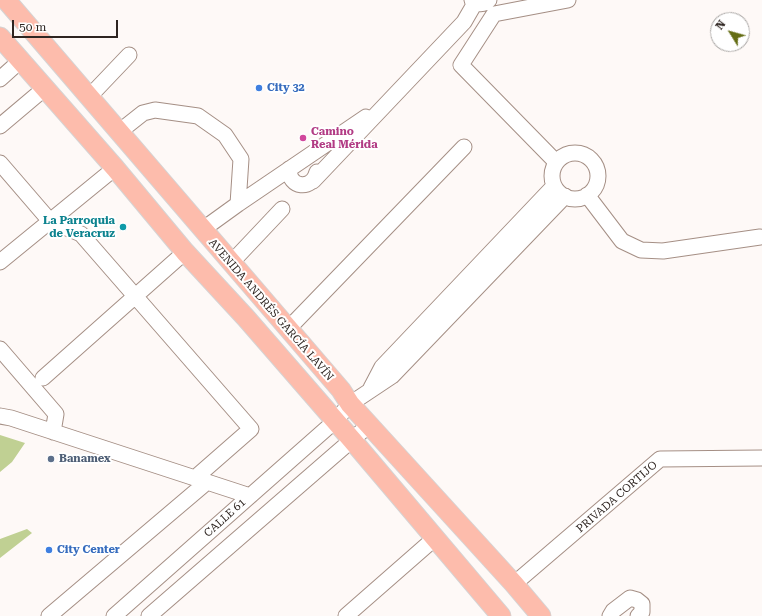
<!DOCTYPE html>
<html>
<head>
<meta charset="utf-8">
<style>
	body { margin:0 }
	#map { position:relative; width:762px; height:616px; overflow:hidden; background:#fef9f7; font-family:"Roboto Serif",serif }
	canvas { display:block }
	.north { position:absolute; left:710px; top:12px; width:40px; height:40px; box-sizing:border-box; background:#fff; border:1px solid #aba8a6; border-radius:50%; rotate:307deg; font-size:11px; font-weight:700; line-height:16px; text-align:center; color:#2e2521 }
	.north::after { content:''; display:block; margin:auto; width:14px; height:18px; background:#646d14; clip-path:polygon(50% 0,100% 100%,50% 72%,0 100%) }
	.scale { position:absolute; left:12px; top:20px; width:106px; height:18px; box-sizing:border-box; border:2px solid #2e2521; border-top:0; padding-left:5px; font-size:12px; line-height:14px; white-space:nowrap; color:#2e2521; -webkit-text-stroke:3px #fff; paint-order:stroke }
</style>
</head>
<body>
<div id="map">
<canvas width="762" height="616"></canvas>
<div class="north">N</div>
<div class="scale">50 m</div>
</div>
<script>
const g = document.querySelector('canvas').getContext('2d');
g.lineJoin = 'round';
function fillPath(path, color) {
  g.fillStyle = color;
  g.fill(path, 'evenodd');
}
function stroke(path, color, width, dash) {
  g.strokeStyle = color;
  g.lineWidth = width;
  g.lineCap = dash ? 'butt' : 'round';
  g.setLineDash(dash || []);
  g.stroke(path);
}
function label(font, color, halo, rows, align = 'center') {
  g.font = font + ' "Roboto Serif",serif';
  g.lineWidth = 4;
  g.setLineDash([]);
  g.textBaseline = 'middle';
  g.strokeStyle = halo;
  g.fillStyle = color;
  for (const [text, x, y, turn = 0] of rows) {
    g.save();
    g.translate(x, y);
    g.rotate((+turn || 0) * Math.PI / 180);
    g.textAlign = isNaN(turn) ? turn : align;
    if (halo) g.strokeText(text, 0, 0);
    g.fillText(text, 0, 0);
    g.restore();
  }
}
const green = new Path2D(`
	M0,435L25,443L12,462L0,472Z
	M27,529L32,533L0,558V539Z`);
const minor = new Path2D(`
	M472,0C478,5 484,5 489,0
	M0,79L20,61
	M89,97L129,55
	M0,126L45,88
	M119,132L143,113L155,110L198,116L225,135L241,159L238,204L202,230
	M552 176a23 23 0 1 1 46 0a23 23 0 1 1-46 0Z
	M556,162L461,65L494,14L568,0
	M0,163L50,221L81,234L251,429L195,478
	M289,169C289,188 312,191 317,172
	M313,181L464,22L475,3
	M587,195L622,241L641,250L663,251L760,237
	M238,204L366,117
	M0,262L115,168
	M231,263L282,209
	M288,329L464,147
	M0,349L56,414L53,432
	M43,378L185,252
	M371,388L382,367L554,186
	M0,416L11,418L250,496
	M514,584L660,459L762,458
	M49,616L207,482
	M114,616L335,421L350,404L392,376L565,196
	M149,616L369,425
	M346,616L435,538
	M610,616L613,611L630,598L637,600L642,604V612L638,616`);
const major = new Path2D(`
	M6,0L341,390L350,404L514,584L541,616
	M0,37L115,168L185,252L246,318L352,440L501,616`);
const markers = [
	[259,88,4,"#3f7fe0"],
	[303,138,4,"#d1479c"],
	[123,227,4,"#0f9aa8"],
	[51,459,4,"#5c6f8a"],
	[49,550,4,"#3f7fe0"]
];
const shopNames = [
	["City 32",267,88],
	["City Center",57,550]
];
const hotelNames = [
	["Camino",311,132],
	["Real Mérida",311,145]
];
const cultureNames = [
	["La Parroquia",115,221],
	["de Veracruz",115,234]
];
const streetNames = [
	["AVENIDA ANDRÉS GARCÍA LAVÍN",271,310,49],
	["PRIVADA CORTIJO",617,497,-41],
	["CALLE 61",225,518,-42]
];
const serviceNames = [
	["Banamex",59,459]
];
fillPath(green, '#c0d093');
stroke(minor, '#a58f85', 17);
stroke(major, '#d5d3d3', 21);
stroke(minor, '#fff', 15);
stroke(major, '#fdbcac', 19);
for (const [x, y, r, color] of markers) {
  const dot = new Path2D();
  dot.arc(x, y, r, 0, 2 * Math.PI);
  g.fillStyle = color;
  g.fill(dot);
  stroke(dot, '#fff', 1.5);
}
label('bold 11px', '#366cbe', '#fff', shopNames, 'left');
label('bold 11px', '#b23c85', '#fff', hotelNames, 'left');
label('bold 11px', '#0d838f', '#fff', cultureNames, 'right');
label('11px', '#2e2521', '#fff', streetNames);
label('bold 11px', '#4e5e75', '#fff', serviceNames, 'left');
</script>
</body>
</html>
